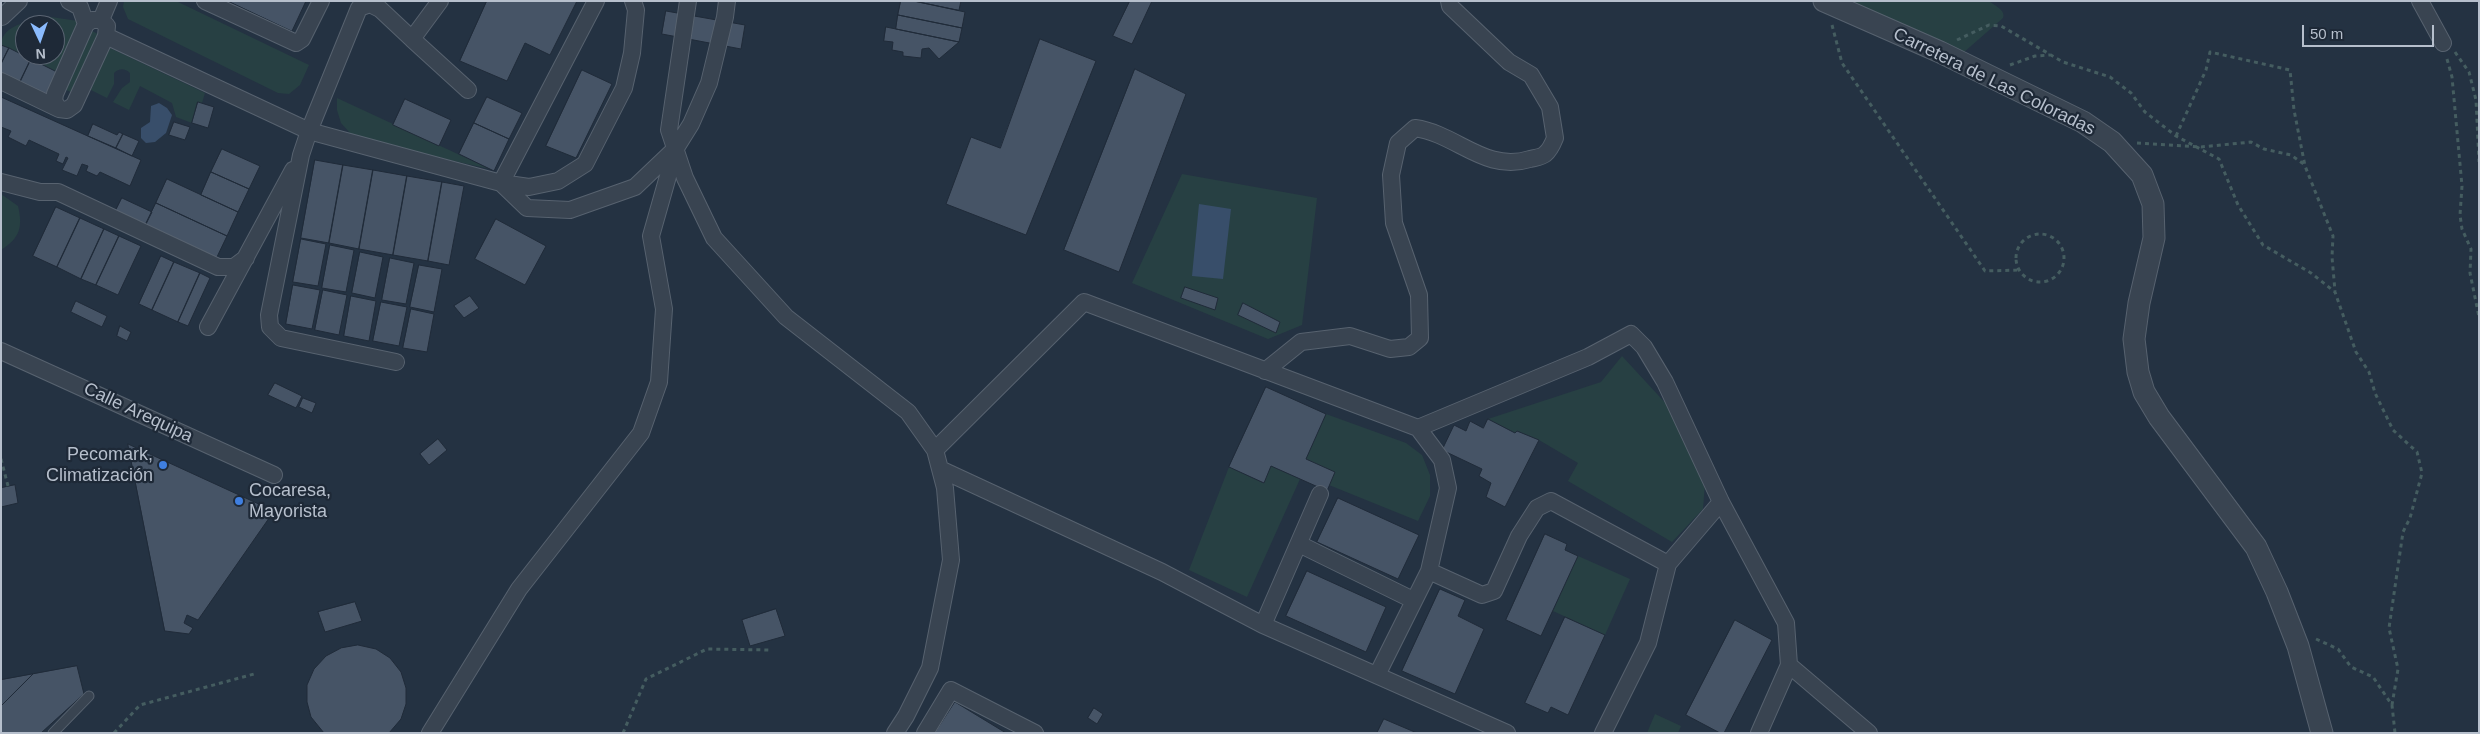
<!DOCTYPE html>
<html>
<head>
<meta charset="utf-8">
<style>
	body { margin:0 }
	#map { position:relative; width:2480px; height:734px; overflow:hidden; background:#243242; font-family:Arial,sans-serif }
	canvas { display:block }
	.frame { position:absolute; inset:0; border:2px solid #b6bfcc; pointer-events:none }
	.north { position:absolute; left:15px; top:15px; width:50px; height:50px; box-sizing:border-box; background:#1e2937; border:1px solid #5b6573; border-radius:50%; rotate:177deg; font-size:14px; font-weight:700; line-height:20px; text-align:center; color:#b6bfcc }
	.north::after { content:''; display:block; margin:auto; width:18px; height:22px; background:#8abafd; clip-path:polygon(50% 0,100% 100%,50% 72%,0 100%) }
	.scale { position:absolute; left:2302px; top:25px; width:132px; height:22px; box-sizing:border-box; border:2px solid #b6bfcc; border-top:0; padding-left:6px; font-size:15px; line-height:18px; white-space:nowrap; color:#b6bfcc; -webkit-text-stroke:4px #1e2937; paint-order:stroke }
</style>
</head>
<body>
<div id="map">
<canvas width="2480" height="734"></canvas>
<div class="frame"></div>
<div class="north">N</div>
<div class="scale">50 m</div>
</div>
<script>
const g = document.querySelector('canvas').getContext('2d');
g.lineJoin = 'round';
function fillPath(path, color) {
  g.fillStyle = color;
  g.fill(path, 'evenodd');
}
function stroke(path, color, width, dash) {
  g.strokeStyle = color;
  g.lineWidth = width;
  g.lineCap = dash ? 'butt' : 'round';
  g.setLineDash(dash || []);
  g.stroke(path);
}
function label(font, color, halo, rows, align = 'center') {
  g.font = font + ' Arial,sans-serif';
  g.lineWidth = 4.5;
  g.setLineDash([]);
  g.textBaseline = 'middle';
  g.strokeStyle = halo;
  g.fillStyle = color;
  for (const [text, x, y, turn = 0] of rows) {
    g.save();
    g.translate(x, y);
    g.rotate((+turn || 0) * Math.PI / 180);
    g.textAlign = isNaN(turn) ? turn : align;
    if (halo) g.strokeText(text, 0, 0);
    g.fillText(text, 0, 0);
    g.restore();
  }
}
const green = new Path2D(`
	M124,1H176L309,65L300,85L289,94L278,93L128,19L123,7Z
	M1848,1H1989C1995,6 2006,10 2003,18L1963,53Z
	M51,17L78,21L57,72L1,45C1,24 36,19 51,17ZM25,25H55V55H25Z
	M92,31L98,34L71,92L64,89Z
	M108,47L205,93L202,103L197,102L192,123L176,117L172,103L140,86L129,110L113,102L122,88L130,82V73C125,68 119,68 114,73V84L107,98L89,89Z
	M337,98L490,169L418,153L351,134L341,123L337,110Z
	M1182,174L1317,198L1302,325L1268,339L1132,283Z
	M1,194L18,206C23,227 20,238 1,250Z
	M1622,356L1670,408L1705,483L1703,509L1672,542L1568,481L1578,463L1539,440L1517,431L1515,433L1488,419L1601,382Z
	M1326,414L1406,443L1422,455L1430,475V496L1418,521L1329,485L1306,459Z
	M1271,466L1300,479L1247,597L1189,570L1229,467L1263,483Z
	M1578,556L1630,579L1605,635L1553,611Z
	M1655,714L1681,726L1678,733H1647Z`);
const water = new Path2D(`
	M159,103L167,108L172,115L166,133L155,142L146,143L141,138V128L150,122L151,106Z
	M1199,204L1231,209L1223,279L1192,276Z`);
const building = new Path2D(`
	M228,1H306L292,31Z
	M487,1H577L550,55L525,43L507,81L460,61Z
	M901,1H914L965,12L962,28L898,15Z
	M914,1H961L959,10Z
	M1130,1H1152L1132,44L1113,36Z
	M666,11L745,25L741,49L662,34Z
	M898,15L962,28L959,42L896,29Z
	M886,27L896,29L959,42L939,59L929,48L922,49L921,58L903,56V52L892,50L893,42L884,41Z
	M1040,39L1096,61L1026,235L946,204L971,137L1000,148Z
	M1,45L9,48L1,64Z
	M9,48L31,59L20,82L1,73V64Z
	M31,59L57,72L46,95L20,82Z
	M1135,69L1186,94L1119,272L1064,250Z
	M582,70L612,84L576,158L546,146Z
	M1,97L141,160L130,186L100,172L97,176L86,171L88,166L82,164L77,176L62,170L68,158L66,157L63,164L56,161L59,154L29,140L26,146L8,137L11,131L1,127Z
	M487,97L522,113L509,139L474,123Z
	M405,99L451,120L439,146L393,125Z
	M198,102L214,107L208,128L192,123Z
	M174,122L190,127L185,140L169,135Z
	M474,123L509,139L494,171L459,154Z
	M93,124L117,135L119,132L123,134L116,148L88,136Z
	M123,134L139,141L132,156L116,148Z
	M222,149L260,166L249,189L211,172Z
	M315,160L343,165L329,243L301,238Z
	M343,165L373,170L359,249L329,243Z
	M373,170L407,176L393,255L359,249Z
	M211,172L249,189L238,212L201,195Z
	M407,176L442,182L428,261L393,255Z
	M167,179L238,212L227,236L156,203Z
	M442,182L464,186L449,265L428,261Z
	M122,198L152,212L145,226L115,212Z
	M156,203L227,236L216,259L145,226Z
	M56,207L80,218L57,267L33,256Z
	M80,218L104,229L81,279L57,267Z
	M496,219L546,246L525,285L475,259Z
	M104,229L119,236L96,285L81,279Z
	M119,236L141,246L118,295L96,285Z
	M301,239L326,244L318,286L293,282Z
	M330,245L354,250L346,292L322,288Z
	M360,252L383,257L375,298L352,293Z
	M161,256L174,262L152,310L139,304Z
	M390,258L414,263L406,304L382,300Z
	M174,262L200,273L178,322L152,310Z
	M419,265L442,269L434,312L410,307Z
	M200,273L210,278L188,326L178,322Z
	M293,285L320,290L312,329L286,324Z
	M1185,287L1218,298L1215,310L1181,298Z
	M323,290L347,295L339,335L315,330Z
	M351,296L376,301L369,341L344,336Z
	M470,296L479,308L464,318L454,306Z
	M76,301L107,316L102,327L71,312Z
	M381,302L407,307L399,346L373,341Z
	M1243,303L1280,322L1276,333L1238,315Z
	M411,309L434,314L427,352L403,348Z
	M120,326L131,332L127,341L117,336Z
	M275,383L302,396L296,408L268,395Z
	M1266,387L1326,414L1306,459L1335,472L1327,491L1271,466L1264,483L1229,467Z
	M303,398L316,403L312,413L299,407Z
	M1488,419L1515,433L1517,431L1539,440L1505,507L1486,497L1491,483L1479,476L1482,469L1442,450L1454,425L1466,431L1470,421L1483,428Z
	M438,439L447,450L429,465L420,454Z
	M128,444L274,511L198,620L187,615L184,623L193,628L189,634L165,631Z
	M15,485L18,503L1,507V488Z
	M1338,498L1419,535L1398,579L1317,542Z
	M1545,534L1567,544L1565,550L1578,556L1541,636L1506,620Z
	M1307,571L1386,607L1366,652L1286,616Z
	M1440,589L1465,600L1458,616L1484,629L1455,694L1402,671Z
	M355,602L362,621L325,632L318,612Z
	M776,609L785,636L750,646L742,620Z
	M1565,617L1605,635L1568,715L1551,707L1548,713L1525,703Z
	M1735,620L1772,640L1724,733H1720L1686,715Z
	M358,645L376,649L390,658L401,672L406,688V704L401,719L389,733H324L311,717L307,702V685L314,669L326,656L341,648Z
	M77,666L84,694L41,733H1V706L33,674Z
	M33,674L1,706V680Z
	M955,702L1006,733H935Z
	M1094,708L1103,714L1097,724L1088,718Z
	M1384,719L1417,733H1377Z`);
const path = new Path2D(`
	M1832,25L1842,63L1985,271L2019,270
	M1957,40L1989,25L2001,26L2063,62L2110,77L2131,93L2145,112L2176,136L2219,159L2238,205L2263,245L2311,273L2335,292L2356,352L2369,372L2375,393L2393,430L2417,452L2422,473L2410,518L2403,532L2389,628L2398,669L2392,705
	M2455,52L2469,72L2476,100L2479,162
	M2447,59L2452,77L2462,186L2460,215L2462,229L2471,249L2470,273L2479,317
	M2010,65L2035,56L2050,55
	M2176,136L2206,70L2210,52L2290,70L2294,110L2305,166L2333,236L2332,257L2335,291
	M2137,143L2201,147L2251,142L2264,149L2291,155L2305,165
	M2016 258a24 24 0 1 1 48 0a24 24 0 1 1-48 0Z
	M1,459L8,486
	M2316,639L2338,649L2351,667L2373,677L2392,705L2395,733
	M114,733L140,705L254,674
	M623,733L646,679L707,649L769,650`);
const service = new Path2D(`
	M53,733L89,696`);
const minor = new Path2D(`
	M205,1L296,43L302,39L321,1
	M440,1L412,39L380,9L370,4L359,8L309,131L501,183L529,187L558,181L585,164L624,88L632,53L636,10L633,1
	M688,1L669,130L685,178L714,238L786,317L908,412L935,450L945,488L951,560L930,668L906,716L895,733
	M2420,1L2443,43
	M2,17L19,1
	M101,20L109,1
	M86,24L92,20H101L107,26L106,36L309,131L301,155L269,315L270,327L281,338L396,362
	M412,39L468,90
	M1,81L59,109L67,110L74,105L106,36
	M59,109L54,101L55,94L86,24L80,7L69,1
	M1,182L40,192H58L218,267H234L246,258
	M501,183L527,208L570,210L635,187L676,148L691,124L709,83L725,17L727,1
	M501,183L596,1
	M208,327L293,170
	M1,351L274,475
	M1265,371L1301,342L1350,336L1390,349L1409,347L1420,338L1419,295L1394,223L1391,175L1398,143L1415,128C1457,134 1485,173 1530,159C1534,158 1542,157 1545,154C1549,151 1553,143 1555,138L1550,107L1531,75L1509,62L1450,6L1449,1
	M1418,428L1588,357L1631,334L1644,347L1665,382L1721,502L1786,623L1789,665L1759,733
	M935,450L1084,302L1418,428L1442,460L1448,488L1429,571L1377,675
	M940,469L1162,572L1263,625L1507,733
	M1299,544L1413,600
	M1429,571L1482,595L1494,591L1519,536L1537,508L1551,501L1668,564
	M1263,625L1320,494
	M1789,665L1869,733
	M430,733L519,589L641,433L659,382L664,309L651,236L676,148
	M925,733L951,690L1035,733
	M1603,733L1648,643L1668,564L1721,502`);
const tertiary = new Path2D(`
	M1824,1L1940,52L2083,122L2112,142L2142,175L2153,204L2154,238L2139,303L2134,339L2138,372L2144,392L2159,417L2256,547L2277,592L2298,646L2322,733`);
const markers = [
	[163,465,5,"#3f7fe0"],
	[239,501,5,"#3f7fe0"]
];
const streetNames = [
	["Carretera de Las Coloradas",1994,82,26],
	["Calle Arequipa",138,413,25]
];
const poiNames = [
	["Pecomark,",153,455],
	["Climatización",153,476],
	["Cocaresa,",249,491,"left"],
	["Mayorista",249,512,"left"]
];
fillPath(green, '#274043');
fillPath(water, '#384e6a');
fillPath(building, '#465466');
stroke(building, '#202b39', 1);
stroke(service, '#57626f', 11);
stroke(minor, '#57626f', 18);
stroke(tertiary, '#57626f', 23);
stroke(path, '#455d60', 3, [4, 4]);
stroke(service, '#394451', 9);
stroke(minor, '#394451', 16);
stroke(tertiary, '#394451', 21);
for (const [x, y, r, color] of markers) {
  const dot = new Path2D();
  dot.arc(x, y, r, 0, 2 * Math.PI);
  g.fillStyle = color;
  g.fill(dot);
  stroke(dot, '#1e2937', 2);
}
label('18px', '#b6bfcc', '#1e2937', streetNames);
label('18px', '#b6bfcc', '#1e2937', poiNames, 'right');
</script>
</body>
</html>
